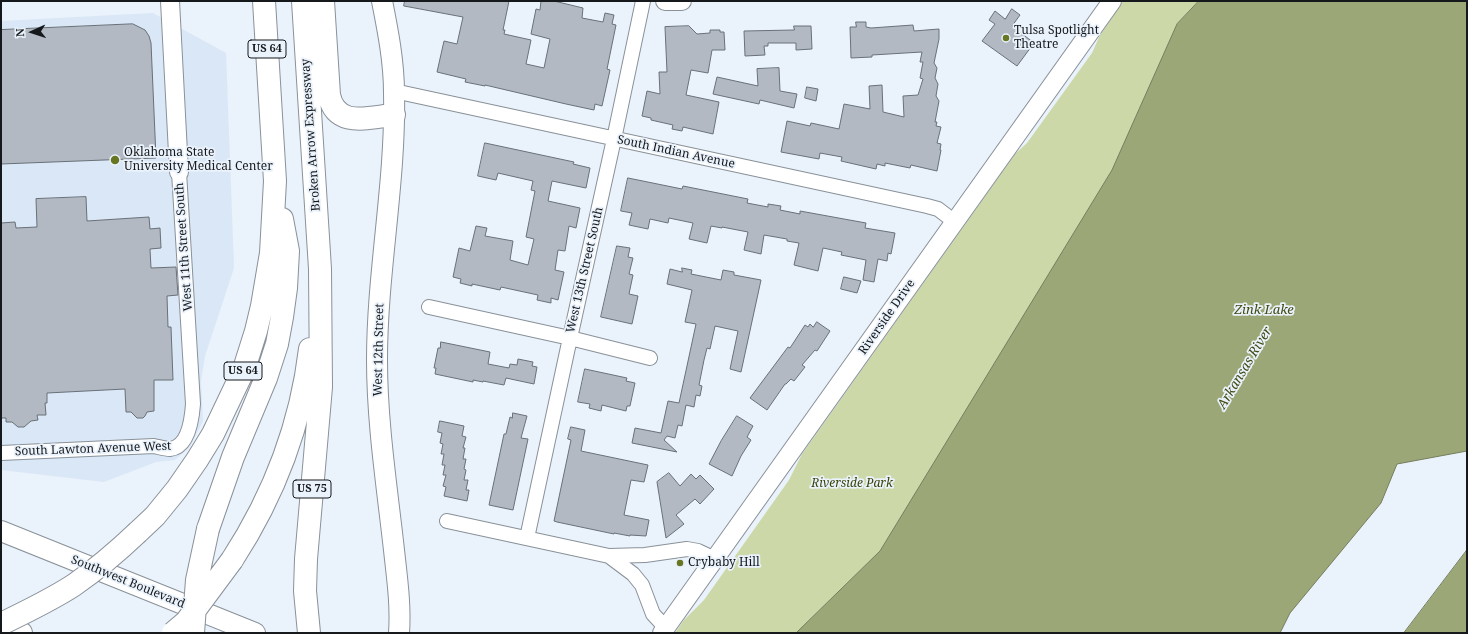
<!DOCTYPE html>
<html>
<head>
<meta charset="utf-8">
<style>
	body { margin:0 }
	#map { position:relative; width:1468px; height:634px; overflow:hidden; background:#eaf2fb; font-family:"Noto Serif",serif }
	canvas { display:block }
	.frame { position:absolute; inset:0; border:2px solid #16191c; pointer-events:none }
	.north { position:absolute; left:12px; top:12px; width:40px; height:40px; -webkit-text-stroke:3px #eaf2fb; paint-order:stroke; rotate:267deg; font-size:11px; font-weight:700; line-height:16px; text-align:center; color:#16191c }
	.north::after { content:''; display:block; margin:auto; width:14px; height:18px; background:#16191c; clip-path:polygon(50% 0,100% 100%,50% 72%,0 100%) }
</style>
</head>
<body>
<div id="map">
<canvas width="1468" height="634"></canvas>
<div class="frame"></div>
<div class="north">N</div>
</div>
<script>
const g = document.querySelector('canvas').getContext('2d');
g.lineJoin = 'round';
function fillPath(path, color) {
  g.fillStyle = color;
  g.fill(path, 'evenodd');
}
function stroke(path, color, width, dash) {
  g.strokeStyle = color;
  g.lineWidth = width;
  g.lineCap = dash ? 'butt' : 'round';
  g.setLineDash(dash || []);
  g.stroke(path);
}
function label(font, color, halo, rows, align = 'center') {
  g.font = font + ' "Noto Serif",serif';
  g.lineWidth = 3.5;
  g.setLineDash([]);
  g.textBaseline = 'middle';
  g.strokeStyle = halo;
  g.fillStyle = color;
  for (const [text, x, y, turn = 0] of rows) {
    g.save();
    g.translate(x, y);
    g.rotate((+turn || 0) * Math.PI / 180);
    g.textAlign = isNaN(turn) ? turn : align;
    if (halo) g.strokeText(text, 0, 0);
    g.fillText(text, 0, 0);
    g.restore();
  }
}
const built = new Path2D(`
	M153,13L226,53L234,268L205,356L201,381L203,421L190,447L175,460L156,462L104,482L1,470V21Z`);
const green = new Path2D(`
	M1123,1H1199L1177,24L1112,170L880,551L796,633H675L684,620L704,600L789,480L802,454L1015,154L1027,143L1092,53L1100,35Z`);
const water = new Path2D(`
	M1199,1H1467V451L1397,464L1381,503L1290,613L1280,633H796L880,551L1112,170L1177,24Z
	M1467,550V633H1404Z`);
const building = new Path2D(`
	M405,1H509L503,30H505L504,34L531,40L526,64L544,68L550,39L531,34L536,9L540,10L541,1H554L583,8L582,18L603,22L605,13L614,15L612,24L616,25L607,69L610,70L602,106L595,104L594,110L566,104L485,85V86L465,82L466,79L437,72L444,41L457,44L463,17L404,6Z
	M1012,9L1020,15L1012,26L1034,43L1017,66L982,41L995,24L989,20L995,11L1005,19Z
	M856,22H866V27L871,28L913,25L914,31L939,29V39L934,63L937,68L935,78L938,84L936,96L939,101L935,122H937L936,126L941,127L937,143L941,144L940,150H941L937,171L911,165L910,168L885,163V166L877,164L876,169L841,161L842,157L820,153L819,159L781,152L787,121L810,126L811,123L839,129L844,104L870,109L869,86L882,85L883,112L904,117L903,96L918,95L923,79L920,78L923,62H920L922,52L872,55V57L851,58L850,27H856Z
	M133,24L145,30L149,36L151,43L156,158L1,164V30Z
	M689,26L697,34L710,33V30H720V32H724L725,50H712L708,73L691,70L686,95L719,102L713,134L683,127L682,131L672,129L673,125L651,120V118L642,116L647,91L660,94L659,72H667L665,27Z
	M794,26H811L812,49L796,50V43H768V46H764L765,55L745,56L744,31L794,30Z
	M779,68L780,91L797,94L794,108L760,100L759,104L713,94L717,77L758,86L757,69Z
	M807,87L818,89L816,101L805,98Z
	M485,143L574,162L573,164L590,168L586,188L552,181L548,201L580,208L576,228L569,226L565,251L558,250L555,270L564,272L558,300L551,298V303L537,300L538,295L501,287L500,290L472,284V286L460,283L461,279L453,277L459,248L470,251L476,226L487,228L485,236L513,241L510,260L528,265L534,239L526,237L535,191L531,190L533,181L498,173L496,180L478,176Z
	M628,178L682,189L683,186L748,199L747,203L768,207V204L781,206L780,210L800,214V211L866,223L865,228L895,233L891,254L888,253L887,261L878,259L874,282L863,280L866,260L841,255L842,252L823,248L818,271L794,265L799,243L787,241V239L764,235L761,254L744,250L748,232L722,227V228L711,226L707,243L689,239L693,223L669,218L668,223L650,219L648,229L629,225L632,213L621,211Z
	M86,197L87,221L149,217L150,229L160,228L161,248L150,249L151,268L176,267L178,295L167,296L168,327H171L173,380H154V411L147,412L145,416L143,418H137L131,412H126L125,389L47,393V403H45L46,415H37L38,420L31,421L24,427H18L12,422H6V418H1V223L15,222L16,228L37,227L36,199Z
	M617,246L630,248L628,257L633,258L629,274L633,275L629,294L638,296L632,324L601,317Z
	M682,268L692,270L691,274L721,280L723,270L734,272V275L761,280L741,372L730,369L738,331L715,326L710,349L707,348L704,360L699,385L702,386L700,396L696,395L694,407L686,405L682,426L678,425L675,438L667,436L664,440L677,452L632,443L635,428L661,433L668,401L679,403L696,324L685,322L692,290L667,284L670,269L682,272Z
	M844,277L861,281L857,293L841,289Z
	M817,322L830,331L817,351L815,350L802,365L805,367L794,381L791,379L786,384H785L767,410L750,398L788,347L790,348L805,325L808,327L810,324L813,327Z
	M441,342L490,352L488,364L509,368L510,364L517,365L518,359L533,362L532,366L537,367L534,384L506,378L504,385L483,381V382L473,380V382L435,374L436,368H434L438,348H440Z
	M585,369L627,378L626,381L635,383L630,406H627L626,411L602,405L601,411L589,408L590,404L578,402Z
	M513,413L527,416L521,438L528,439L513,510L489,505L504,434H506L510,417L512,418Z
	M737,416L753,426L747,437L751,440L741,456L732,476L709,464L721,441Z
	M440,421L464,426L462,436L466,437L463,448H465L463,459H466L464,469L466,470L464,480H468L466,490H469L467,501L444,496L446,487L443,486L446,475H443L445,465H442L444,454H441L443,444L440,443L442,433L438,432Z
	M571,427L585,430L581,451L648,465L644,482L631,480L624,515L649,520L646,536L630,535V536L614,533V534L557,522L554,521L571,440L568,439Z
	M669,473L680,486L691,474L696,479L700,475L714,489L700,504L695,499L676,515L684,524L666,538L657,482Z`);
const minor = new Path2D(`
	M394,91L927,206L938,209L955,222
	M429,307L570,338L650,358
	M1,453L154,446C159,447 165,449 170,449C189,447 192,418 193,404L179,172
	M447,521L609,556L645,555L687,549L698,551L715,559
	M527,538L570,338L614,139L643,1
	M609,556L633,574L642,585L653,614L666,628`);
const tertiary = new Path2D(`
	M170,1L179,172
	M665,1H682
	M662,633L1112,1`);
const secondary = new Path2D(`
	M382,1C388,31 394,62 394,93C396,182 377,271 377,360C377,423 387,487 394,550C397,578 401,605 399,633
	M1,531L255,633`);
const motorway = new Path2D(`
	M303,1L320,269L321,387L306,559L305,591L309,633
	M323,1L329,95C336,129 369,117 394,115
	M208,529L233,457L266,378L277,344L282,317L286,288L288,251L282,219
	M138,532L155,516L177,489L197,460L213,434L244,369L256,331L262,306L271,253L275,181L264,1
	M232,560C273,497 301,425 310,349
	M1,623L21,633`);
const motorwayBridge = new Path2D(`
	M1,624C26,612 51,600 74,585C97,569 118,551 138,532
	M173,633L186,622L232,560
	M193,633L197,580L208,529`);
const markers = [
	[1006,38,4,"#677622"],
	[115,160,5,"#677622"],
	[680,563,4,"#677622"]
];
const shields = [
	[267,49,38],
	[243,371,38],
	[312,489,38]
];
const shieldNames = [
	["US 64",267,49],
	["US 64",243,371],
	["US 75",312,489]
];
const poiNames = [
	["Tulsa Spotlight",1014,31],
	["Theatre",1014,45],
	["Oklahoma State",124,153],
	["University Medical Center",124,167],
	["Crybaby Hill",688,563]
];
const streetNames = [
	["Broken Arrow Expressway",311,135,-94],
	["South Indian Avenue",676,152,12],
	["West 11th Street South",184,247,-94],
	["West 13th Street South",585,270,-77],
	["Riverside Drive",887,317,-55],
	["West 12th Street",379,350,-89],
	["South Lawton Avenue West",93,449,-2],
	["Southwest Boulevard",128,582,22]
];
const parkNames = [
	["Riverside Park",852,484]
];
const waterNames = [
	["Zink Lake",1264,310],
	["Arkansas River",1245,368,-59]
];
fillPath(built, '#d9e7f6');
fillPath(green, '#ccd8a8');
fillPath(water, '#9ca777');
stroke(water, '#747c5c', 1);
fillPath(building, '#b2b9c2');
stroke(building, '#697078', 1);
stroke(minor, '#899199', 16);
stroke(tertiary, '#899199', 20);
stroke(secondary, '#899199', 22);
stroke(motorway, '#899199', 24);
stroke(minor, '#fff', 14);
stroke(tertiary, '#fff', 18);
stroke(secondary, '#fff', 20);
stroke(motorway, '#fff', 22);
stroke(motorwayBridge, '#899199', 24, []);
stroke(motorwayBridge, '#fff', 22);
for (const [x, y, r, color] of markers) {
  const dot = new Path2D();
  dot.arc(x, y, r, 0, 2 * Math.PI);
  g.fillStyle = color;
  g.fill(dot);
  stroke(dot, '#eaf2fb', 1.5);
}
for (const [x, y, w] of shields) {
  const box = new Path2D();
  box.roundRect(x - w / 2, y - 9, w, 18, 3);
  g.fillStyle = '#eaf2fb';
  g.fill(box);
  stroke(box, '#16191c', 1);
}
label('bold 11px', '#16191c', null, shieldNames);
label('12px', '#16191c', '#eaf2fb', poiNames, 'left');
label('12px', '#16191c', '#eaf2fb', streetNames);
label('italic 12px', '#384106', '#eaf2fb', parkNames);
label('italic 13px', '#404a12', '#eaf2fb', waterNames);
</script>
</body>
</html>
